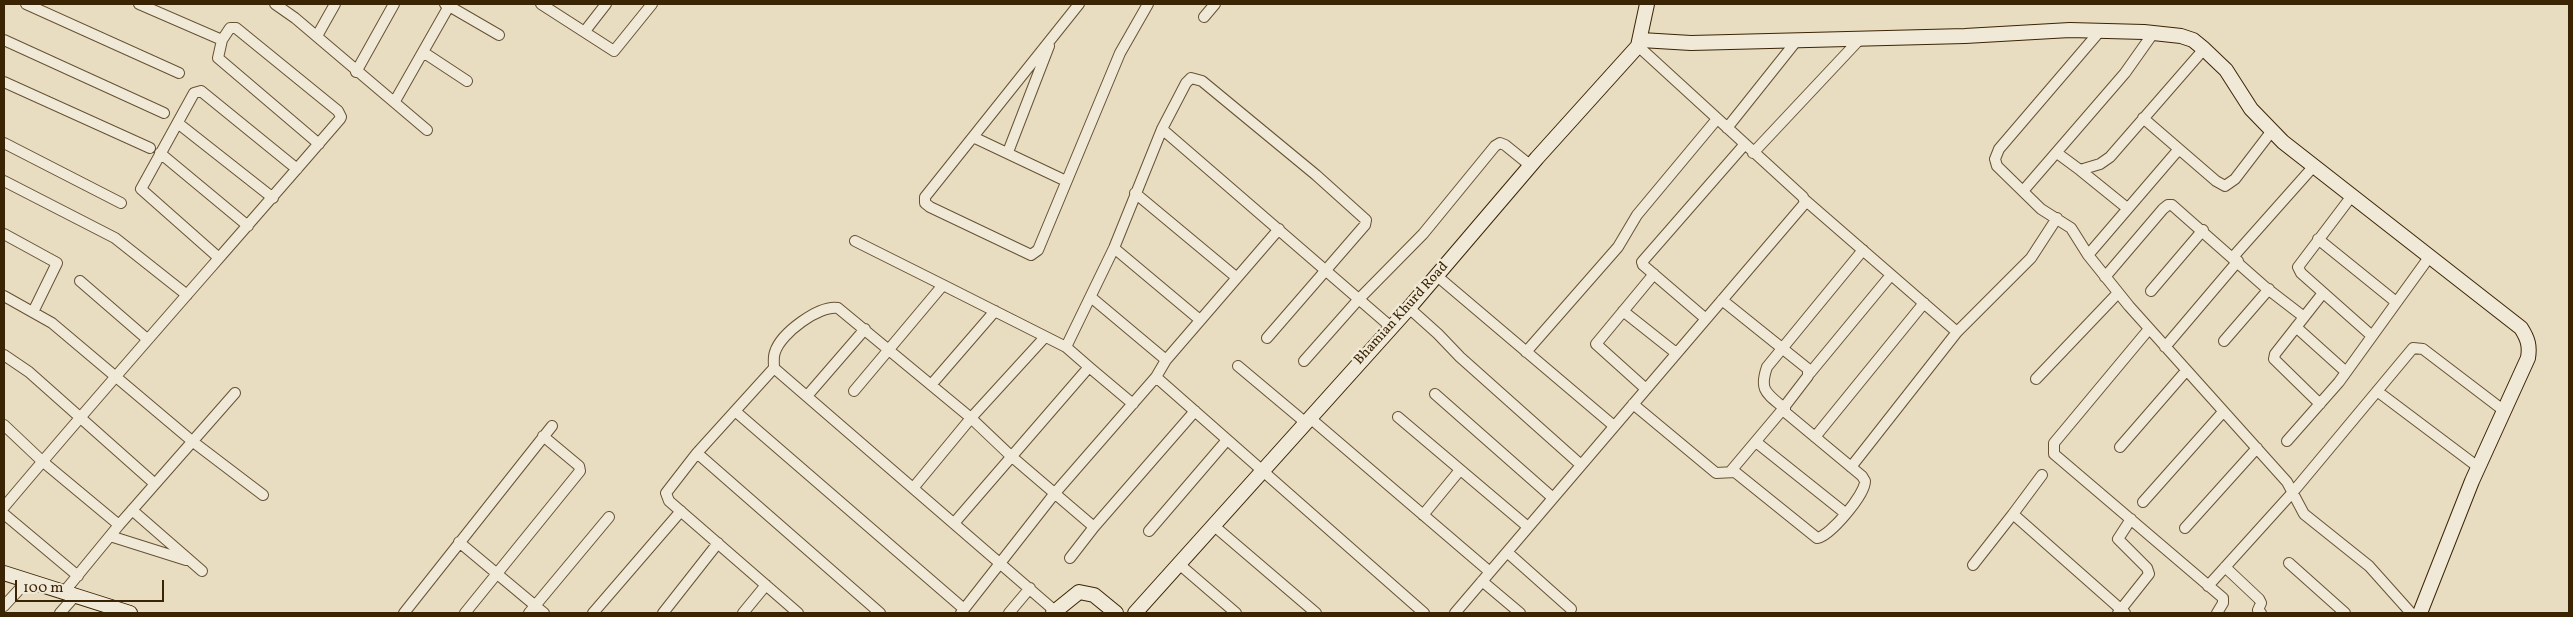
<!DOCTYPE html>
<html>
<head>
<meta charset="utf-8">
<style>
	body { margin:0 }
	#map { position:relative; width:2573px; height:617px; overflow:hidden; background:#e9ddc1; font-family:Vollkorn,serif }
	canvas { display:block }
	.frame { position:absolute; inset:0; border:5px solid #3a2404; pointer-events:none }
	.scale { position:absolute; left:15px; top:580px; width:149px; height:22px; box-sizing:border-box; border:2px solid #3a2404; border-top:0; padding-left:6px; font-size:15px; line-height:18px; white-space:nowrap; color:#3a2404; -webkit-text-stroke:4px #f1e9d7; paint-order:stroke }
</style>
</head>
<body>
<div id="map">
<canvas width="2573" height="617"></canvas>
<div class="frame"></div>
<div class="scale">100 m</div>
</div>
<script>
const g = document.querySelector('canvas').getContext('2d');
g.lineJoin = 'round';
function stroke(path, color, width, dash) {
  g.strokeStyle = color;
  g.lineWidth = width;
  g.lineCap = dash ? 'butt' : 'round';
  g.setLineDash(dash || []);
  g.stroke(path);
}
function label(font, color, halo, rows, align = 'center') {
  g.font = font + ' Vollkorn,serif';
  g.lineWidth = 5;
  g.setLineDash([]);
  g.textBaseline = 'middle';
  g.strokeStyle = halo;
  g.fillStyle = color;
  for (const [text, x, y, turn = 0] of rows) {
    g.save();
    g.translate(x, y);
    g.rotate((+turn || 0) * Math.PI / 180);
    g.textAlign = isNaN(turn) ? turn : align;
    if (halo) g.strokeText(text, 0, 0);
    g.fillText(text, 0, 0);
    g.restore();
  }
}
const street = new Path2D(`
	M26,4L179,73
	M139,4L222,40
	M275,4L295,18L427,130
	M541,4L614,51L652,4
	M1079,4L925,197V203L930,207L1031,255L1038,250L1120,53L1148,4
	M449,6L499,35
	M1204,17L1215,4
	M585,31L606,4
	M2100,31L1999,149L1995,159L1997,166L2041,209L2071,228L2088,255L2129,306L2287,482L2304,514L2369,566L2411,613
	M317,36L335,4
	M4,40L164,113
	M423,52L467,81
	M356,72L394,4
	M4,82L150,148
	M395,101L449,6L445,4
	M2143,118L2216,181L2225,186L2235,179L2271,132
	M179,124L273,198
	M1727,128L1798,39
	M1162,129L1391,327
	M973,137L1066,181
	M4,143L121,203
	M1008,152L1049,46
	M160,153L248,226
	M1753,153L1860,39
	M2057,153L2080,170L2100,164L2110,157L2204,49
	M2080,170L2127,208
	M4,181L115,238L187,295
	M2023,191L2125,73L2154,32
	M1135,193L1236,277
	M2351,197L2298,267L2301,273L2372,336
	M1805,200L1957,332
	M4,234L57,263L33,312
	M2318,239L2396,302
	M855,241L943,285
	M1114,248L1200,320
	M2088,255L2179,149
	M2233,257L2313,167
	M219,258L141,189L194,93L201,91L297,169
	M1437,276L1614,426
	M2105,277L2163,209L2168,205H2172L2265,287L2304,317
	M80,281L147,339
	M2151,291L2203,230
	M4,296L52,323L192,441L263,495
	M1092,298L1166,360
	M1409,308L1438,334L1460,357L1581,465
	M1623,311L1676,353
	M1706,319L1643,265L1642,262L1745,144
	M2296,327L2346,372
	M2149,329L2054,443V454L2223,598V603L2217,613
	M2224,341L2269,289
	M1066,347L1114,248L1162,129L1186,83L1191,78L1202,81L1316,175L1366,220L1365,225L1267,338
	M2165,347L2238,261
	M1526,352L1618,247L1637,215L1717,119
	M4,355L29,372L155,484
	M1304,361L1358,300L1423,234L1495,146L1500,143L1505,145L1531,166
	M1238,366L1306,423
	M774,368C774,363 773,357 775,352C781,333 819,305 838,308L971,418L1011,456L1094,527
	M1810,373L1891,275
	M1156,377L1424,613
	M2036,379L2118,293
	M931,385L995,311
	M1646,389L1596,344L1654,274
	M854,391L943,285L1066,347L1089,367
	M2377,391L2478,467
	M1435,394L1553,498
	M807,396L865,329
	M1633,404L1716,473L1735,472L1817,538C1830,536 1865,495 1865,481L1862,476L1785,412V406L1808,376V369L1722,300
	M2320,404L2274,359L2275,354L2323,293
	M1784,408C1766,393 1759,390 1767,367L1863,250
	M735,411L964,609
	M1398,417L1528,527
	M1310,418L1490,572
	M4,425L42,461L119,525
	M1815,437L1924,303
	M2287,441L2339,382L2430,256
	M1756,442L1845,513
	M2120,447L2186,371
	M697,453L880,613
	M1851,467L1957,332L2031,258L2057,218
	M1730,472L1783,409
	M2042,475L2013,514L2125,613
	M914,487L971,418L1045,337
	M2143,502L2223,412
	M4,507C114,376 228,249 340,119L341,117L338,111L236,28H230L222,40L218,58L319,144
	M132,510L202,571
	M4,514L78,576
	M1423,515L1460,470
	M955,522L1089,367L1133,404
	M1213,525L1316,613
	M2185,528L2257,448
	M1149,531L1227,440
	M110,536L186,560
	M459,542L544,613
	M1507,552L1571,609
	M1070,558L1094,527L1195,411
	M2289,563L2345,613
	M1179,564L1236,613
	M1973,565L2013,514
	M2225,567L2259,599L2261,603L2258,610L2261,613
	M1482,581L1520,613
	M2208,586L2293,492L2413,348L2423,349L2503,410
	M64,592L119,525L235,393
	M4,606L27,581
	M60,613L75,596
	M404,613L552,426
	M465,613L580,471L579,466L543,436
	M529,613L609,517
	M593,613L681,511
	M663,613L718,543
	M743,613L766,585
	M798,613L669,501L666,493L697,453L774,368L1055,611
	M961,613L1055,493L1156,377L1166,360L1279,229
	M1009,613L1030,588
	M1455,613L1805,203L1803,197L1638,46
	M2118,613L2149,574L2147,568L2118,539L2131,519`);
const secondary = new Path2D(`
	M1641,40L1691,43L1965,36L2070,30L2144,32L2181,36L2193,40L2204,49L2226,70L2251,109L2283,142L2521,328C2528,339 2530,346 2528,358L2472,481L2420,613
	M4,573L130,613
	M1053,613L1079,592L1094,595L1116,613
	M1135,613L1409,308L1537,158L1638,46L1647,4`);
const streetNames = [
	["Bhamian Khurd Road",1402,314,-48]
];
stroke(street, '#665233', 12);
stroke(secondary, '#3a2404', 16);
stroke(street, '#f1e9d7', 10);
stroke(secondary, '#f1e9d7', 14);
label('14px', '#3a2404', '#f1e9d7', streetNames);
</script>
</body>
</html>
